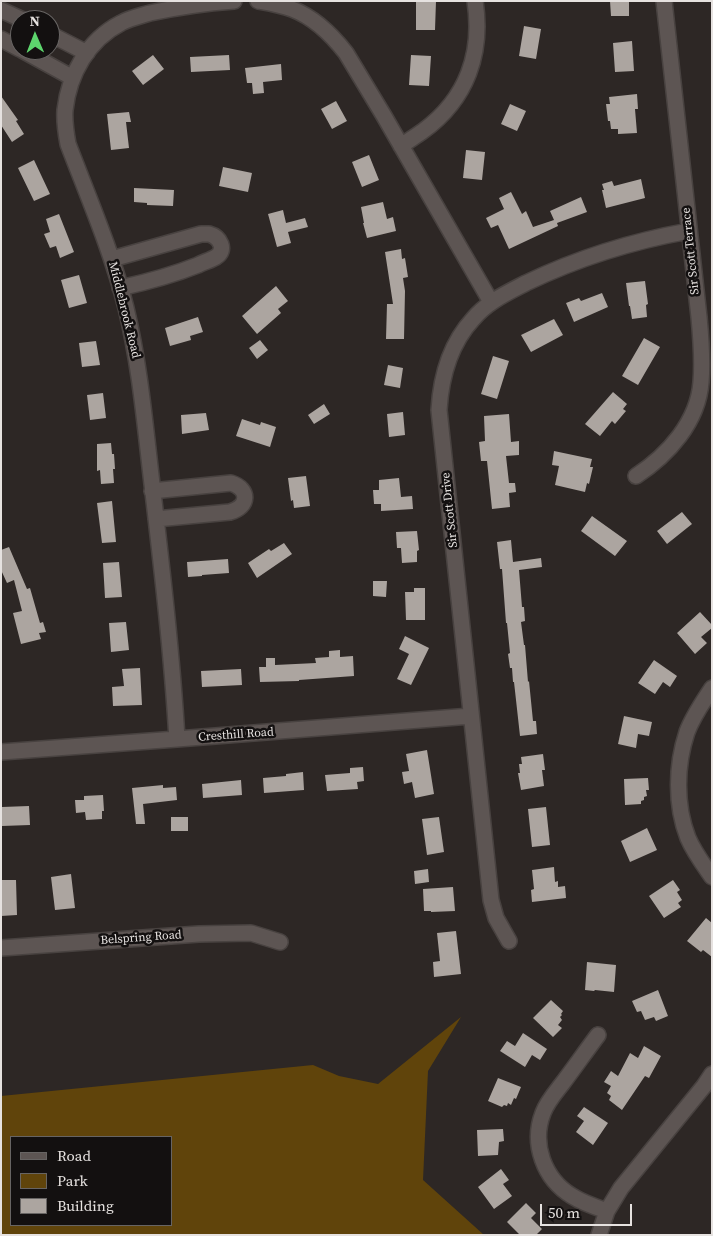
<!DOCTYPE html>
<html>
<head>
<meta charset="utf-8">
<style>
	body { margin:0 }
	#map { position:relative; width:713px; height:1236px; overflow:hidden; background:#2d2725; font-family:"Source Serif 4",serif }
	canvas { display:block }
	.frame { position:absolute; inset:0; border:2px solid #e6e2e0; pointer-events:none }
	.legend { position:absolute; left:10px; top:1136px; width:162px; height:90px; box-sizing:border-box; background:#131010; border:1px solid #676463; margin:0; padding:6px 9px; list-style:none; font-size:15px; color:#e6e2e0 }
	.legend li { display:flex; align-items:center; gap:10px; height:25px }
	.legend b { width:25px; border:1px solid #676463 }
	.north { position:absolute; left:10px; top:10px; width:50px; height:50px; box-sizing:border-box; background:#131010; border:1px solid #676463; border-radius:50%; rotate:359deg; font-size:14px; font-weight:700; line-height:20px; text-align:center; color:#e6e2e0 }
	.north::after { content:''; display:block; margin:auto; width:18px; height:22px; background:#5dd56d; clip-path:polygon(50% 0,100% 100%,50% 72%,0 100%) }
	.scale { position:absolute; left:540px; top:1204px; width:92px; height:22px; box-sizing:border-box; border:2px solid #e6e2e0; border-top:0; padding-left:6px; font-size:15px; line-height:18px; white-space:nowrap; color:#e6e2e0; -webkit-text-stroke:4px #131010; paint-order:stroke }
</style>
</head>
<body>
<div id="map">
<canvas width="713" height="1236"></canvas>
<div class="frame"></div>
<ul class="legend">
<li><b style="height:6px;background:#5d5553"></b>Road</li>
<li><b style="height:14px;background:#60440b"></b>Park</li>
<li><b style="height:14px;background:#aca5a0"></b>Building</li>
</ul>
<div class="north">N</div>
<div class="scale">50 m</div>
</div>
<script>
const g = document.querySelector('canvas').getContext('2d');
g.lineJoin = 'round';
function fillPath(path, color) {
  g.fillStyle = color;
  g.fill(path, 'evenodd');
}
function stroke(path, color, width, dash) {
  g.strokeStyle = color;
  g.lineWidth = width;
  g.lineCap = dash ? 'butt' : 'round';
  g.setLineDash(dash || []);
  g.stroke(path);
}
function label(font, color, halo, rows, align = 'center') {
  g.font = font + ' "Source Serif 4",serif';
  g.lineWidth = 5;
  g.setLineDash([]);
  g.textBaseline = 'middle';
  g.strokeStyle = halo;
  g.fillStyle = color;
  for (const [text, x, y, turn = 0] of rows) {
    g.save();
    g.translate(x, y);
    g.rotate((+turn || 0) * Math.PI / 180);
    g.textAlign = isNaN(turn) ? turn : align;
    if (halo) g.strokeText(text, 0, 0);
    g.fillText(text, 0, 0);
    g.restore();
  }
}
const green = new Path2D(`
	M461,1017L428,1071L423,1180L484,1235H1V1096L313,1065L339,1076L378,1084ZM11,1137H171V1225H11Z`);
const building = new Path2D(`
	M416,1H436L435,30H416Z
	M610,1H629V16H611Z
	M524,26L541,29L536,59L519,56Z
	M632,41L634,71L615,72L613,43Z
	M153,55L164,69L143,85L132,71Z
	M229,55L230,70L191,72L190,57Z
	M411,55L431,56L429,86L409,85Z
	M281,64L282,80L263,82L264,93L253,94L252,83H247L245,68Z
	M637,94L638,109H635L637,133L618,134V129H611L610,121H608L606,104H610L609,97Z
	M1,96L18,120L16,121L24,134L12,142L1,125Z
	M336,101L347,121L332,129L321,109Z
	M510,104L526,111L517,131L501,124Z
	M129,112L131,122H126L129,148L111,150L107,114Z
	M466,150L485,152L482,180L463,178Z
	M369,155L379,180L362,187L352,162Z
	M34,160L50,194L34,201L18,168Z
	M223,167L252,173L248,192L219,186Z
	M641,179L645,198L606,208L602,190H604L602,184L612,181L614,186Z
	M134,188L174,190L173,206L147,205V203L134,202Z
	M511,192L522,214L526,211L533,227L554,220L550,211L581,197L587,212L557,223L558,226L509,249L498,225L491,228L486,218L504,209L499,198Z
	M383,202L387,219L393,217L396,231L367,238L363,223H364L361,207Z
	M283,210L286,223L305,218L308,227L288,232L291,243L277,247L268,214Z
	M59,214L74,252L60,258L56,246L50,248L44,234L50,232L46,219Z
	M401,249L402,259L405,258L408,277L403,278L405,291L404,339H386L387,304H393L385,252Z
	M79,275L87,303L69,308L61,280Z
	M645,281L648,304L646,305L647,317L632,319L630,306H629L626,283Z
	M276,286L288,301L278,309L281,313L257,334L242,316Z
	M602,293L608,307L574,322L566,303L579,298L581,301Z
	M198,317L203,332L190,336L191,340L170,346L165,328Z
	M554,319L563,335L531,352L521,335Z
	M644,338L660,347L638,385L622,376Z
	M260,340L268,350L257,359L249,348Z
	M96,341L100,365L82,367L79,343Z
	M493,356L509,361L497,399L481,394Z
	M388,365L403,368L400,388L384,385Z
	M613,392L627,404L623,409L626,411L615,424L612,421L600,436L585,424Z
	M103,393L106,418L90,420L87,395Z
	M324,404L330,414L314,424L308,415Z
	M403,412L405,435L389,437L387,414Z
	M206,413L209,430L182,434L181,415Z
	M509,414L511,442L519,441V455L506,456L509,483H515L516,492L509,493L510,507L492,509L487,461H481L479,442L485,441L484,416Z
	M242,419L260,425L261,422L276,427L270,447L236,436Z
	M111,443L112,454H114L115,469H113L114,483L101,484L100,470L97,471V444Z
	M554,451L592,459L590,467H593L589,484L587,483L585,492L555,485L559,466L552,465Z
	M306,476L310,506L294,508L293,500L291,501L288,478Z
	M399,478L401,497L412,496L413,509L381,511V504H374L373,490H379V480Z
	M112,501L116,542L102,543L97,503Z
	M682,512L692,524L667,544L657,531Z
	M592,516L627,541L615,556L581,531Z
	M417,531L419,550L417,551V562L402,563L401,548H397L396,532Z
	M511,540L513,562L541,558L542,567L519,570L522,607H524L525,621L521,622L524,645H525L528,682L529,681L533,721H536L537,734L520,736L514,682H513L512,668H510L508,654L510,653L507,623H506L502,569H500L497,542Z
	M284,543L292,554L257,578L248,563L269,549L271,551Z
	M9,547L27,589L30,588L40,623L43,622L46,632L39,633L41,639L21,644L13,613L22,611L14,580L7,583L1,570V550Z
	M228,559L229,573L202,575V576L188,577L187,562Z
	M119,562L122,597L105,598L103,563Z
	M373,581H387L386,597L373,596Z
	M414,588H425V620H406L405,592H414Z
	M700,612L712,625V628L701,637L707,643L695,654L677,633Z
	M126,622L129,650L111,652L109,623Z
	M405,636L429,648L411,685L397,679L409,654L399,649Z
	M340,650V657L353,656L354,676L299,680V681L260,682L259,667H266V658H275V665L316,663L315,658L329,657V651Z
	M654,660L677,676L670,687L663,682L655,694L638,683Z
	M140,668L142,705L113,706L112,687L124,686L122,669Z
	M241,669L242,685L202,687L201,671Z
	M624,716L652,722L649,736L638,734L636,748L618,744Z
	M427,750L434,794L415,798L412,782L404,784L402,772L409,771L406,754Z
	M543,754L545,770H542L544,786L521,790L518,773H520L519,764H522L521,757Z
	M363,767L364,781L357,782L358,789L327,791L325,775L350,773V768Z
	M303,772L304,790L264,793L263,778L286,776V774Z
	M648,778L649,790H646L647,796L644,797V800L641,801V804L625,805L624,779Z
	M241,780L242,795L203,798L202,784Z
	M163,785V788L176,787L177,800L143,804L145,824H136L132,788Z
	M103,795L104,811H102V819L86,820L85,812L76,813L75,800H84V796Z
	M29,806L30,825L2,826V807Z
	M546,807L550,845L532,847L528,809Z
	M171,817H188V831H171Z
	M439,817L444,852L427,855L422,819Z
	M647,828L657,850L630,862L621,841Z
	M554,867L555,882L558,881V887L565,886L566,898L532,902L531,890L534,889L532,870Z
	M428,869L429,882L415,884L414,871Z
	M71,874L75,908L55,910L51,877Z
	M1,880H16L17,915L1,916Z
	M673,880L680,890L677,892L682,900L678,903L681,907L664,918L649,896Z
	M453,887L455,911L431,912V911H424L423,889Z
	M706,918L712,923V957L703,950L701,952L687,941Z
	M456,931L461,974L434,977L433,962L440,961L437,933Z
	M587,962L616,965L614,992L595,990L594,991L585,990Z
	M658,990L668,1016L656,1021L654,1017L645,1020L641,1011L637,1012L632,1001Z
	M551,1000L563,1011L561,1014L562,1015L560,1017L562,1020L558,1025L562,1028L553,1037L533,1018Z
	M523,1033L547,1049L540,1060L532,1055L525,1067L500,1051L507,1041L515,1046Z
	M644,1046L661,1056L649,1078L645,1076L622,1110L609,1100L611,1096L607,1093L611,1086L604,1082L611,1071L618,1076L630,1053L638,1058Z
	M498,1078L521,1087L516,1099L514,1098L511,1105L508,1103L507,1106L504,1105L502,1107L488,1101Z
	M584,1107L608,1123L593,1145L576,1132L584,1121L577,1116Z
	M503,1129L504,1141L499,1142L498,1155L478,1156L477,1130Z
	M501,1169L509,1180L503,1184L512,1196L494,1209L478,1187Z
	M526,1203L536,1213L531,1218L542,1229L536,1235H520L507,1222Z`);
const minor = new Path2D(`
	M258,1C269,3 281,5 292,9C313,17 332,35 346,53L384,116L491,302
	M1,10L23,20
	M50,34L87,53
	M1,39L20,49
	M22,50L73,78
	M401,146C408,141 416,136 423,131C467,99 483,53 475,1
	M112,259L201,234C204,234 207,234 209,234C220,237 227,250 216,257C211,260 204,262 198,265C173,275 147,282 120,288
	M636,476C668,455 698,422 701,382C703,360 701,338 699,317L664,1
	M152,491L231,483C250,489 249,507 230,512L156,519
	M712,688C703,702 693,716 687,732C676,765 675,805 688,838C694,852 703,864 712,877
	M177,739C172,654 162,569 152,484C145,425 140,366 126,308C112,252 89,199 68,144C66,133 64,122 65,110C69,74 88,40 121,23C130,18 140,16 150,13C178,7 206,3 234,1
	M1,752L177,739L471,716
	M509,941L496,918L491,900L439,410C441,376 450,344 473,319C487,302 507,293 526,283C578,258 633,241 689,231
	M1,948L199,934L251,933L280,942
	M598,1035C586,1051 574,1068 562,1084C555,1093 547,1102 543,1113C531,1144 544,1179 572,1196C583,1203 595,1207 607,1211
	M599,1235L607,1211L621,1188L704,1086L712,1074`);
const streetNames = [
	["Sir Scott Terrace",691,251,-96],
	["Middlebrook Road",124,310,76],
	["Sir Scott Drive",450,510,-96],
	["Cresthill Road",236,735,-4],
	["Belspring Road",141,938,-4]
];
fillPath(green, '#60440b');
fillPath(building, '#aca5a0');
stroke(minor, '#484240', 18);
stroke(minor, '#5d5553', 15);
label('12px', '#e6e2e0', '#131010', streetNames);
</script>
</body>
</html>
